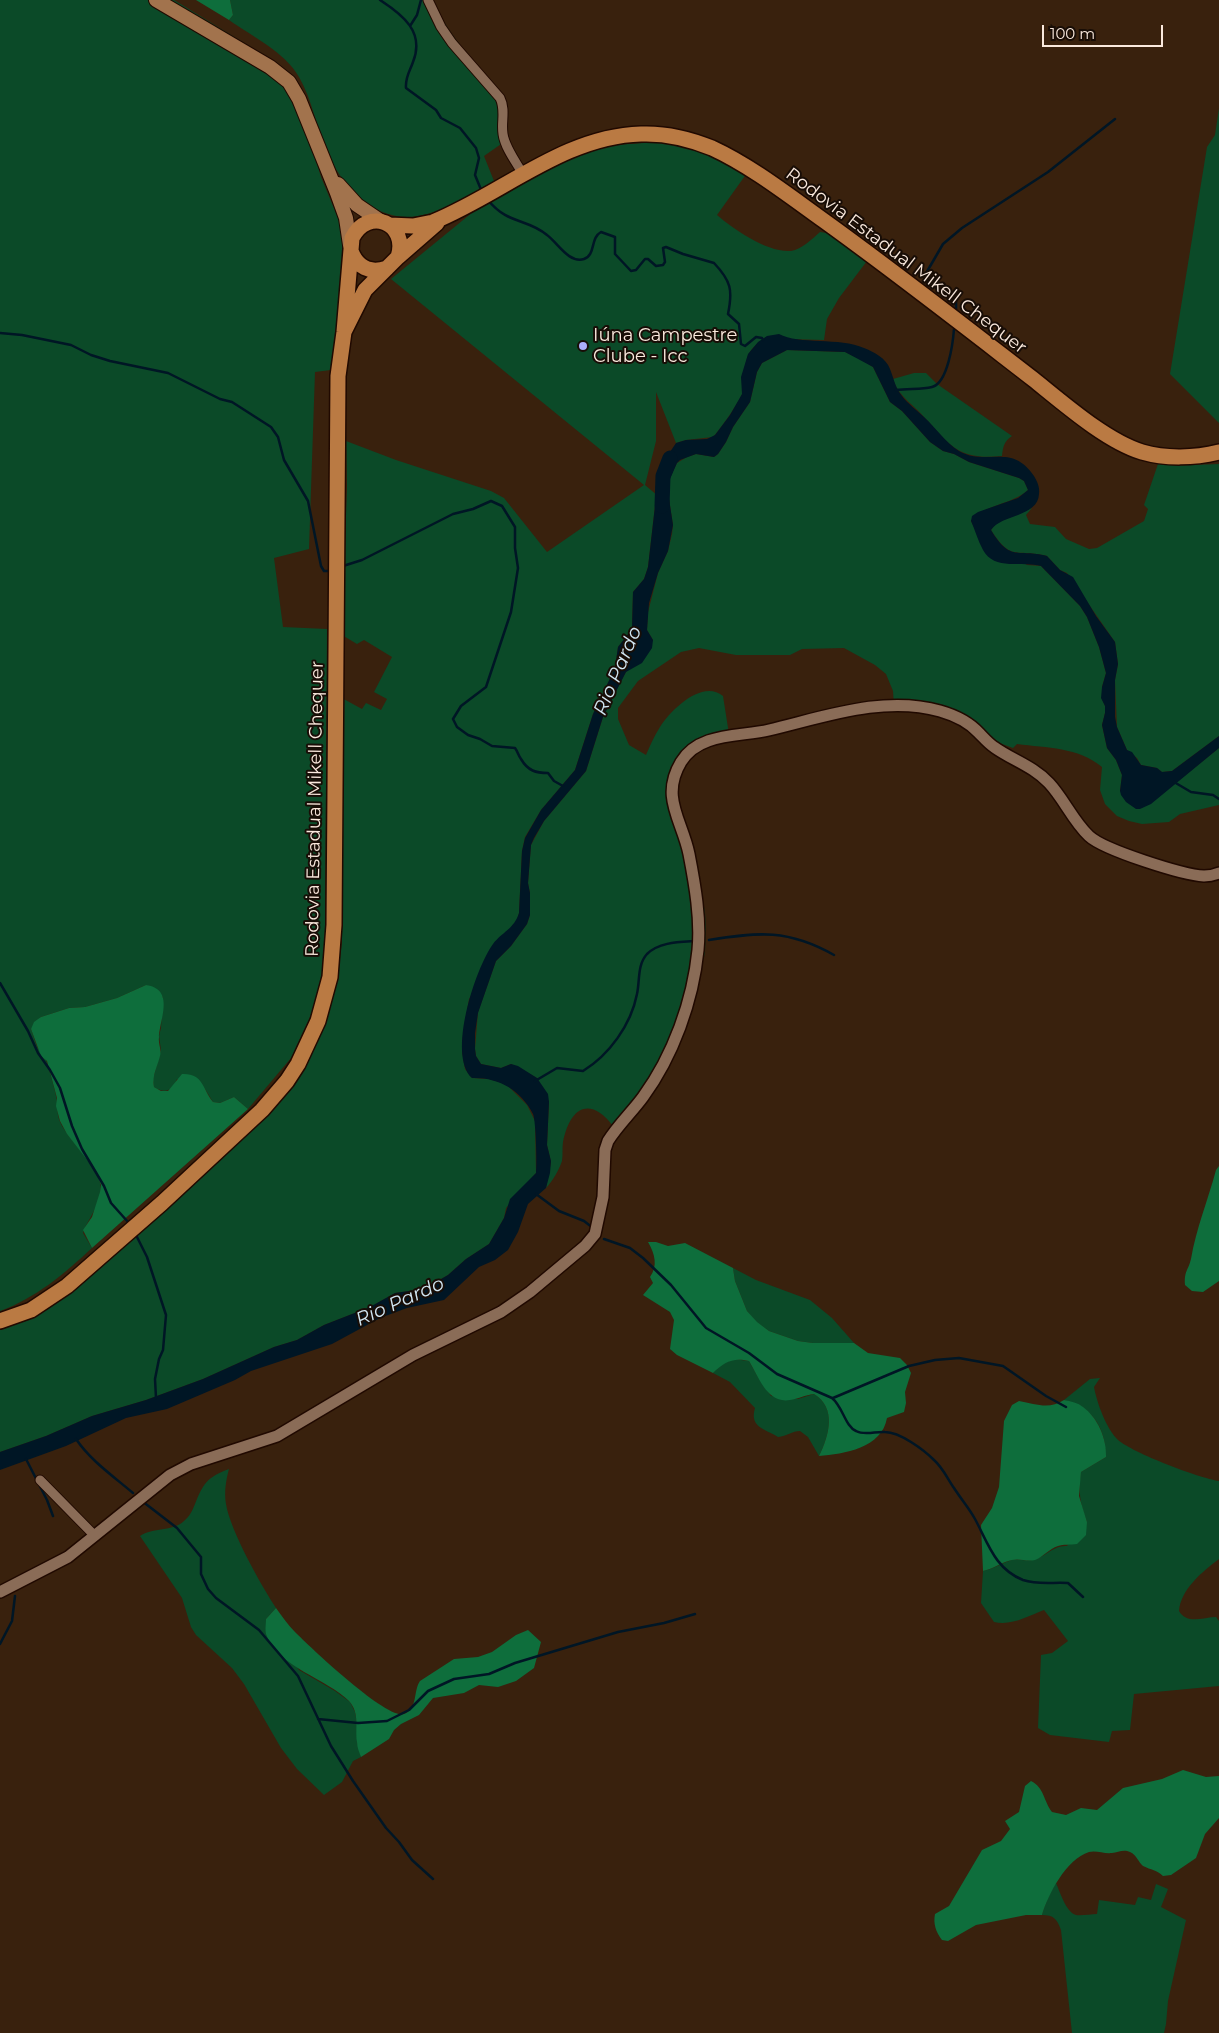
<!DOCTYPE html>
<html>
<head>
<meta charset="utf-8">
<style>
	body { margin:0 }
	#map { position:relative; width:1219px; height:2033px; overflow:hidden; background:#39210d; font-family:Montserrat,sans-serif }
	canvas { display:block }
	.scale { position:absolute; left:1042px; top:25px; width:121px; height:22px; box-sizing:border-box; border:2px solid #fae9dd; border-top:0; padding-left:6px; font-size:15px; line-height:18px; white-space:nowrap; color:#fae9dd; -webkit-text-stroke:4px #180d06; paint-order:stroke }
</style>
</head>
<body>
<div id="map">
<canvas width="1219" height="2033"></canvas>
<div class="scale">100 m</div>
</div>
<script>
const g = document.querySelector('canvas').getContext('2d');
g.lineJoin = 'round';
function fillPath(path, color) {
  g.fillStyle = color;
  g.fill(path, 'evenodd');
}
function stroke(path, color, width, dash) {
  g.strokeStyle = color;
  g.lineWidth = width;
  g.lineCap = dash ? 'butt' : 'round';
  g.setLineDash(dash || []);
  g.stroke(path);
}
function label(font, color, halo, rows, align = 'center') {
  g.font = font + ' Montserrat,sans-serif';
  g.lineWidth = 4;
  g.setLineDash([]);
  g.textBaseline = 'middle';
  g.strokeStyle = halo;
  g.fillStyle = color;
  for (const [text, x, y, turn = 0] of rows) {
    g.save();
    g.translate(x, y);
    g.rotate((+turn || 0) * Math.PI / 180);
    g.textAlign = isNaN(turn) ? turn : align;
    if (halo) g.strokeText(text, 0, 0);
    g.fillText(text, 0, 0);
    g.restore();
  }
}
const green = new Path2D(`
	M0,0H174L254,49L280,69L311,144L321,177L338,218L344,238L345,254L331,370L315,372L309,549L274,558L283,627L327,629L325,940L322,984L310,1017L291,1058L248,1109L234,1097L220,1103L213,1102L205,1089L177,1079C172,1091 165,1094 154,1087L153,1079L161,1050L159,1036L161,1028L163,997L146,985L117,998L85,1007L69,1008L41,1017L31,1029C34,1036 35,1044 39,1050C41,1055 46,1058 47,1063C50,1073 54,1086 56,1096C59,1110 55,1115 64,1129C75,1147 96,1162 100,1183C104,1201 88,1218 83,1233L92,1248C64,1274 36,1298 0,1311Z
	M230,0H433C449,40 483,68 507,104L504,142L484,156L494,181C471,194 446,211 419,216C377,224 342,187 327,152C316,128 313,101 299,77C285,52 253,37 229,20L233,15Z
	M1219,108V423L1170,374L1207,147L1215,135Z
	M659,142L701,150L747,173L717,215C733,229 768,253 791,251C802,249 812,239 820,232C839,234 853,249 867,261L839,298L827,319L824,340L787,339L768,336C738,355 749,364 743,392C740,401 720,430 713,437L686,440L676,443L656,392V441L645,485L658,496L655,506L648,567L644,579L633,592L632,629L618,647L615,668L593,714L575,770L541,810L525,837L522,851L519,913L517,921L486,957L471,996L469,999L463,1035L462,1051L465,1069L472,1078L489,1079L506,1084L527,1105L535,1121L536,1173L506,1208L504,1218L489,1244L466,1259L448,1275L432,1284L416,1290L395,1293L370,1307L324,1325L297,1340L274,1347L203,1379L146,1400L92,1416L46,1436L0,1452V1324L29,1312L264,1111L326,1020L338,974L342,942V879L338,798L340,697L362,709L366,703L381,710L387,699L374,692L392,657L364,640L357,644L342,635L347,486L346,441L396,460L491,491L504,498L547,552L644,485L391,279L479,207L504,192L564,161L590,151L614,145Z
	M787,350L845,352L862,360L873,367L890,402L902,411L930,442L943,451L954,454L969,462L1019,478L1024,481L1028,490C1011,505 985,504 971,521L975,529L1027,565L1041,566L1080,606L1087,617L1099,647L1106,673L1102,687V698L1105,706V713L1102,725L1107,748L1116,760L1122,775L1120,791L1163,793L1219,748V805L1180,814L1169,822L1142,824L1129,821L1117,816L1105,804L1100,790L1102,767C1078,747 1047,748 1017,744L1013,748L994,741L974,723L894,706L893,691L886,674L875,665L844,648L802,649L790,655H736L699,648L681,652L638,681L618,708V719L629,745L646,755C650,746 654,736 660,727C671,710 702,679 723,696L729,734L706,744L689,758L680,773L675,793L694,852L705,912L706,929L705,953L684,1033L671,1061L614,1127C590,1095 570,1107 563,1142C562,1148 563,1155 562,1161C559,1170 552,1182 546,1188L551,1162L547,1145L549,1102L537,1078L511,1064L501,1068L481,1064L476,1056L475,1049L478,1012L496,961L511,946L527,924L530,915V893L528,883L531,845L544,821L586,771L603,717L620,683L626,672L653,640L647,630L648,612L658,573L668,551L672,534L673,525L667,486L670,477L677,463L687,457L696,454L714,457L718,454L726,442L733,427L750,402L757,372L762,363Z
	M914,373H926L937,384L1012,436C1004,441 1003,447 1002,456C988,457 974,458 960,451C945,443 936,429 924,417C913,404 898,396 893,379Z
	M1159,461C1179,466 1199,465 1219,464V736L1172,771L1162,772L1157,768L1141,765L1137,758L1127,750L1117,727L1115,680L1118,664L1115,642L1067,573L1060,570L1047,556C1017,548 1012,563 991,530L996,523L1032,508L1026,515L1030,524L1055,527L1066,539L1089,549L1097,548L1144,521L1148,509L1144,505Z
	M733,1268L756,1280L810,1300L832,1318L854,1343H813L798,1341L769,1331L756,1322L747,1311L735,1281Z
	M733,1359L749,1361L758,1377L771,1396L798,1399L814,1394C837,1408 829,1436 819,1456L808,1437L800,1431C792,1431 787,1436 778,1437C766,1429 749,1428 755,1408L730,1382L713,1373L720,1365Z
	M1100,1378L1094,1387C1097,1403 1106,1428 1118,1440C1133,1453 1199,1478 1219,1481V1559C1202,1572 1181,1589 1179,1611C1187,1625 1204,1617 1216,1617L1219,1621V1686L1134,1694L1130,1730L1112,1731L1109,1742L1050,1735L1038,1728L1041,1655L1052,1653L1068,1641L1044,1610C1028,1616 1012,1626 994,1622L981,1603L983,1571C993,1569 1000,1564 1009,1561C1018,1557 1026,1563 1035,1559C1048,1555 1054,1545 1067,1546L1087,1522C1080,1504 1078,1491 1081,1472L1106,1457C1105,1449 1105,1440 1102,1433C1096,1415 1082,1404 1064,1400L1090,1379Z
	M229,1469C226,1480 224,1492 226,1504C230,1530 261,1585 276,1608L266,1619L299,1670L335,1691L350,1702L355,1712L357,1723V1742L361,1757L353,1761L342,1782L324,1795L297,1769L281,1748L244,1684L232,1668L196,1635L191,1627L182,1598L140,1536C153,1527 172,1532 184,1521C190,1516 192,1511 195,1504C203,1484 207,1477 229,1469Z
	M1056,1883C1060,1892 1066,1912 1076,1915C1081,1916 1091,1914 1097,1914L1099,1900L1135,1905L1138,1897L1151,1900L1156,1884L1168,1889L1161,1907L1186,1920L1168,2001L1166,2024L1164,2033H1072L1061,1930C1057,1919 1054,1915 1042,1915C1045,1904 1050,1892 1056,1883Z`);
const forest = new Path2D(`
	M196,0H230L233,15L229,20Z
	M146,985C175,989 160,1019 159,1037C158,1044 162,1050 160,1056C157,1068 152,1075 154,1087L161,1091H168L182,1074C203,1073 202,1088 213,1102L220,1103L234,1097L248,1109L92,1248L83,1230L92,1217L100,1192L101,1185L95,1170L67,1134L60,1121L56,1106L57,1098L47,1061L41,1056L31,1029L34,1022L41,1017L69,1008L85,1007L117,998Z
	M1219,1166V1281L1203,1292L1192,1291L1185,1285C1184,1271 1188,1271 1191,1259C1196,1229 1208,1200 1216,1170Z
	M648,1242H656L668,1246L685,1243L733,1268L735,1281L747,1311L757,1322L769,1331L798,1341L813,1343H854L868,1353L900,1358L907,1365L911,1373L905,1392L906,1403L904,1412L887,1418C882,1448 844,1454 819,1456C829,1436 837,1408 814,1394C805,1395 798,1399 790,1400C767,1404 759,1377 749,1361C733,1357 724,1362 713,1373L677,1355L670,1349L674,1320L670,1312L643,1295L653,1283L650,1277C658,1266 655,1254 648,1242Z
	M1064,1400C1071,1401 1078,1403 1083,1407C1098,1418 1107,1439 1106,1457L1081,1472L1079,1496L1087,1522L1086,1535L1077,1544C1071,1545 1063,1544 1058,1546C1049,1549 1043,1557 1035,1560C1026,1562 1020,1558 1012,1560C1002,1562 993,1569 983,1571L981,1525L992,1508L999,1487L1004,1421L1012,1405L1019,1401C1036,1404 1049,1410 1064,1400Z
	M276,1608C282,1616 288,1625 295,1632C310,1647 387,1720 404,1714C418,1709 413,1691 420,1681L454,1659L478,1657L492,1652L516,1635L528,1630L541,1642L534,1668L516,1681L498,1687L479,1685L464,1693L433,1698L419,1715L401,1724L394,1730L389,1739L361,1757C359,1752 357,1747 357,1742C355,1728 360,1713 349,1701C329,1680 276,1666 266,1634C265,1630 266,1623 266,1619Z
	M1183,1770L1206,1777L1219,1776V1818L1205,1834L1196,1858L1171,1875L1163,1876C1157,1870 1151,1870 1143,1866C1138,1862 1137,1855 1130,1852C1124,1849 1118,1852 1112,1853C1104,1854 1096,1850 1089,1852C1066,1859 1048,1895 1042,1915H1026L976,1925L948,1941L942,1940C936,1932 933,1924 935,1914L949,1906L982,1850L1001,1841L1010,1829L1005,1821L1019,1812L1025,1786L1031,1781C1044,1787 1044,1802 1052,1812L1066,1815L1081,1808L1097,1810L1123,1788L1162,1779Z`);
const water = new Path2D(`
	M779,334C799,345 840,337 864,348C874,352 886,358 890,369C894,379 895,387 902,396C908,404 917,410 924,417C936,428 945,442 959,451C987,467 1011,442 1034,476C1037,481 1040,487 1039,494C1038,517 1002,514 991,530C1011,563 1017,548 1047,556L1060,570L1073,577L1096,616L1115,642L1118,664L1115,680V717L1117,727L1127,750L1132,752L1141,765L1157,768L1162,772L1172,771L1219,736V748L1151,804L1140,809H1136L1126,802L1121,795L1120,791L1122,775L1116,760L1107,748L1102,725L1105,713V706L1101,698L1102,687L1106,673L1099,647L1087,617L1080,606L1041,566C1023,561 994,571 983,550C978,541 975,530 971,521L972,516L978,512L1018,498L1028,490L1024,481L1019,478L969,462L954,454L943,451L930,442L902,411L890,402L873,367L845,352L787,350L762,363L757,372L750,402L733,427L726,442L718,454L714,457L696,454L680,460L677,463L667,486L673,525L668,551L658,573L649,603L647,630L653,640L652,648L642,663L626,672L603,717L586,771L544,821L534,838L531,845L528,883L530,893V915L527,924L511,946L496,961L478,1013L475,1033V1049L476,1056L481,1064L501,1068L511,1064L518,1066L537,1078L548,1094L549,1102L547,1145L551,1161L550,1173L546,1188L528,1204L518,1232L508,1250L495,1260L479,1267L444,1300L407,1308L380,1318L332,1344L251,1371L235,1380L167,1409L126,1418L66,1446L0,1470V1452L46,1436L92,1416L146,1400L203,1379L274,1347L297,1340L324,1325L370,1307L395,1293L416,1290L436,1282L448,1275L466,1259L489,1244L504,1218L510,1199L536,1173C537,1164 536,1121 533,1114C521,1090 498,1077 472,1078C447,1055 475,969 493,944C502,932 514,929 519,913L522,851L525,838L541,810L575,770L593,714L615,668L618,647L632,629L633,592L644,579L648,567L655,506L662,484L666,458L676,443L686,440L707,439L715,435L730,415L742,394L741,377L748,354L758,342L767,336Z`);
const stream = new Path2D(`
	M380,0C403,15 425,32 413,62C410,71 405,77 406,88L436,110L441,118L460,128L476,148L479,158L475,175L482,192
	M410,26L417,15L421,0
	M488,200C508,225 527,218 547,235C557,242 569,264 584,259C596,255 590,238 601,232L615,237V254L631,271L636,270L645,259H648L656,266L663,265L665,262L663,248L666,247L683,254L714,263C731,281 733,290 728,314L739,324L741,344L745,346L756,337L762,338L763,340
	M956,311V300L930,284L925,275L943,244L962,228L1048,172L1115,119
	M0,333L22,335L71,345L91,355L110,361L168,373L220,399L232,402L271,427L278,437L284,460L308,501L321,566L324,571H329
	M896,390C908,388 921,390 932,387C948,383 953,342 954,329
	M343,566L362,560L453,514L473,509L491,501L502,506L515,527V548L518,568L511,612L486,687L461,706L453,719L457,727L468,735L480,739L492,746L515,748C518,752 518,755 521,759C528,771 536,773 548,773L554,781L563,786
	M1174,782L1191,792L1213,795L1219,799
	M709,940C759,932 788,929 834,955
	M0,983L28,1031L38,1053L50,1070L60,1088L72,1126L82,1149L104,1186L111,1203L128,1222
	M535,1081L557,1068L583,1071C609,1055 631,1025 637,994C640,981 637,965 647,954C659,942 679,942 695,941
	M536,1194L559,1211L584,1221L593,1228
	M136,1235L147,1257L166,1315L163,1350L159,1359L155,1379L156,1398
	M604,1239L630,1248L643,1258L671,1285L706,1328L749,1353L777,1374L832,1398C843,1407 845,1426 856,1431C865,1436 876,1431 885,1432C900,1432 924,1450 934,1460C943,1468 947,1478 954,1488C961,1499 969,1508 975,1519C988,1543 995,1569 1023,1580C1038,1585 1053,1582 1068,1583L1083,1597
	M833,1398L909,1366L935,1360L959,1358L1003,1366L1046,1396L1066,1407
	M76,1439C91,1461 113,1476 133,1493
	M26,1459L47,1500L53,1516
	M142,1501L177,1528L201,1557V1574L208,1589L216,1598L259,1630L298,1676L331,1746L353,1781L386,1828L399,1842L412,1860L433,1879
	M0,1644L12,1621L15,1596
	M318,1719L358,1723L387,1721L409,1710L428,1691L454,1679L489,1674L515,1663L618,1632L664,1623L695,1614`);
const river = new Path2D(`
	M662,506L663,476L670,458`);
const minor = new Path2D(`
	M428,0L441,27L452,43L500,98C506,110 501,122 503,134C505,148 516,162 523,174
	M40,1480L95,1536`);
const tertiary = new Path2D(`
	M0,1592L68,1557L170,1475L191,1464L277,1436L413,1355L501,1312L530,1292L585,1246L595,1234L603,1197L605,1150L608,1141C618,1125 632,1112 643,1097C673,1056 693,1001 698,950C701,919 695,885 689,854C682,820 660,797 681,762C699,732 740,737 769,730C824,717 884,695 940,711C954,715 969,722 979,733C984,738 988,743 994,747C1012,760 1033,766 1049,783C1064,799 1073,821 1089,836C1104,850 1183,875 1204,876C1209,876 1214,875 1219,873`);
const secondary = new Path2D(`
	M156,0L270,67L289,82L299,99L337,193L346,218L350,245
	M338,184L357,205L382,222`);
const primary = new Path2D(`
	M389,225L413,226L433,222C502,194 564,136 641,134C665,133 690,139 712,148C751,166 788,195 823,220C894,271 963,325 1033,379C1063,403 1106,441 1142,452C1166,459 1195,458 1219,452
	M351,251C357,267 370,274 387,268
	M398,257L437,223
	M0,1321L31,1310L67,1286L162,1203L262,1110L287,1081L298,1064L318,1021L330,977L334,925L338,376L344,332L352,238C368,206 409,223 398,257L365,290L344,332`);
const markers = [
	[583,346,5,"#abaffb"]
];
const streetNames = [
	["Rodovia Estadual Mikell Chequer",906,261,37],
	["Rodovia Estadual Mikell Chequer",315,809,-89]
];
const poiNames = [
	["Iúna Campestre",593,336],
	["Clube - Icc",593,357]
];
const waterNames = [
	["Rio Pardo",618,671,-67],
	["Rio Pardo",400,1302,-24]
];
fillPath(green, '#0b4a28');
fillPath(forest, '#0e6e3c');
fillPath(water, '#001625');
stroke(stream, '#001625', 2.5);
stroke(river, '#001625', 15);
stroke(minor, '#200900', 11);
stroke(tertiary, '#200900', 14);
stroke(secondary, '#200900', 16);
stroke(primary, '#200900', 18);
stroke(minor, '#8a6c57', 9);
stroke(tertiary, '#8a6c57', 11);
stroke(secondary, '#a2734d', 14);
stroke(primary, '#ba7a43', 15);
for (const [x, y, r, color] of markers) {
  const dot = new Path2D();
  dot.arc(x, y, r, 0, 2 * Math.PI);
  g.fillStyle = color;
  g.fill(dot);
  stroke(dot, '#180d06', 2);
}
label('18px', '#fae9dd', '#180d06', streetNames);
label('18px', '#fae9dd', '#180d06', poiNames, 'left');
label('italic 19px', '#d1e6f3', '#180d06', waterNames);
</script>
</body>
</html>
